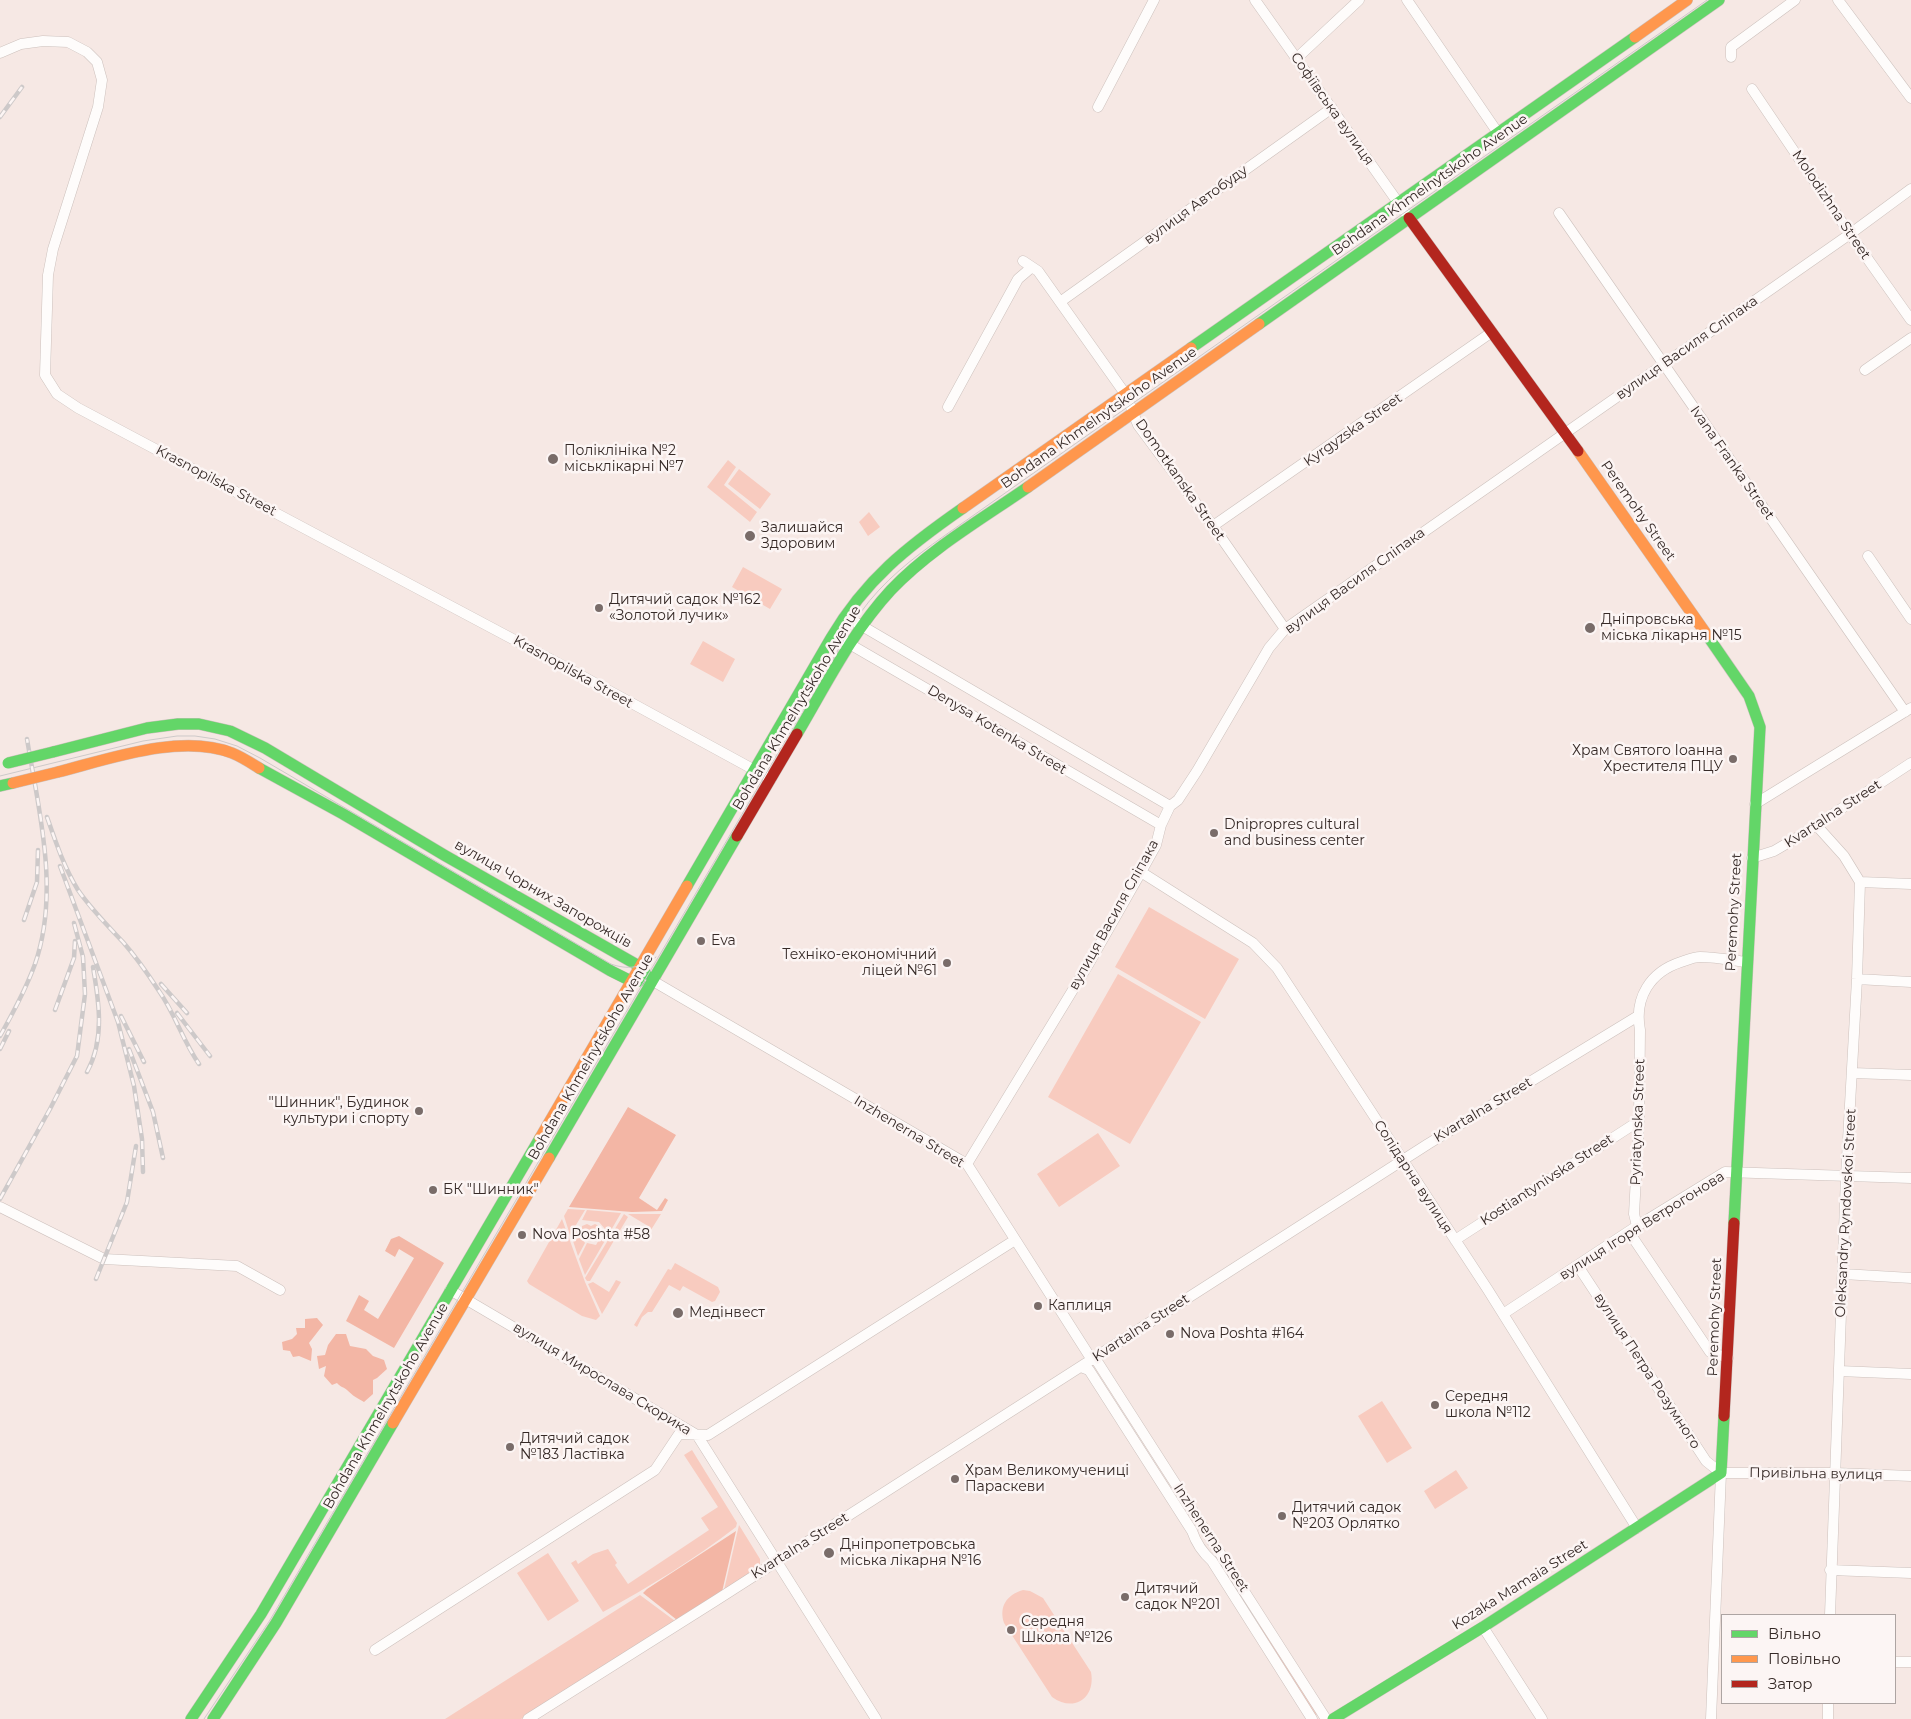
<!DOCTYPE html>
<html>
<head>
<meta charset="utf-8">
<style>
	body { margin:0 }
	#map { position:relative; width:1911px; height:1719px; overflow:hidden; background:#f6e8e4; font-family:Montserrat,sans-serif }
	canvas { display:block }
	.legend { position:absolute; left:1721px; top:1614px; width:175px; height:90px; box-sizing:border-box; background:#fcf5f4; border:1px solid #ada4a2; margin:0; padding:6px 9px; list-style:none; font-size:15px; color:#362a27 }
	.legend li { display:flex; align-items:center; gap:10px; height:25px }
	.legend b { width:25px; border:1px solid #ada4a2 }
</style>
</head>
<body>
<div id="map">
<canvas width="1911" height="1719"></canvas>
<ul class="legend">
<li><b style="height:6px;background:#63d668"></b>Вільно</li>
<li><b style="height:6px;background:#ff974d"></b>Повільно</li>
<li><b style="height:6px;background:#b3261e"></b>Затор</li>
</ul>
</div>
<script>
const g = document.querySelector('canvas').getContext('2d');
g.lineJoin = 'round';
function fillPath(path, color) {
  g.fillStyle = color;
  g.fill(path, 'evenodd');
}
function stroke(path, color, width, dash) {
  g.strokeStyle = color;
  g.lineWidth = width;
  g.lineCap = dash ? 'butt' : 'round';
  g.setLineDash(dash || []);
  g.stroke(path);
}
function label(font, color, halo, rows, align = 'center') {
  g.font = font + ' Montserrat,sans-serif';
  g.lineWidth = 5;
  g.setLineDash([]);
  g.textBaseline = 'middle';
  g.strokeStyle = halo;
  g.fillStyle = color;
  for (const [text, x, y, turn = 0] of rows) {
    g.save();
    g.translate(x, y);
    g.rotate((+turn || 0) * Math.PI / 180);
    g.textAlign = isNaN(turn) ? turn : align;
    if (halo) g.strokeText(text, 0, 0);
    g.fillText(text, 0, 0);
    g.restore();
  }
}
const green = new Path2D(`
	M728,460L736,467L724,485L757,512L750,522L707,487Z
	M739,469L771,494L760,509L728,484Z
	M869,512L880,527L868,536L859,522Z
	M743,567L782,589L770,609L732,587Z
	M703,641L735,659L723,682L690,664Z
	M1149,907L1239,959L1205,1019L1115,967Z
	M1118,974L1201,1022L1130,1144L1048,1097Z
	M1098,1133L1120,1166L1059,1207L1037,1174Z
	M568,1209L585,1210L570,1235L564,1216Z
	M587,1210L621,1213L585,1275L579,1259L587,1243L596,1245L605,1229L599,1222L582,1220Z
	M624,1214L628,1217L590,1281H587L585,1278Z
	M628,1214H661L644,1241L641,1239L648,1226Z
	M562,1219L585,1282L600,1316L596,1320L582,1316L529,1284L527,1281Z
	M587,1224L591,1226L595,1224L599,1226V1231L595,1233V1238L591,1241L587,1238V1233L582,1231V1226Z
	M577,1229L585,1243L578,1256L572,1238Z
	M675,1263L718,1287L720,1292L715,1301L712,1302L683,1286L680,1291L669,1285L652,1312H648L642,1317L637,1327L634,1325L668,1269L671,1270Z
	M616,1280L621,1282L602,1314L588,1284L593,1282L609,1292Z
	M1382,1401L1412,1448L1387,1463L1358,1416Z
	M692,1450L737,1523L736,1527C695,1559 649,1587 603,1612L571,1563L576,1560L578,1564L593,1554L608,1549L617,1563L615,1565L628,1584L709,1530L701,1518L718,1507L684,1455Z
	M1456,1470L1468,1488L1435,1509L1424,1491Z
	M739,1525L760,1559V1567L724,1590Z
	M548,1553L579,1601L548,1621L517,1573Z
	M1023,1590L1030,1591L1043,1598L1091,1672C1096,1698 1074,1713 1052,1697L1004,1623C999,1607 1006,1595 1023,1590Z
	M640,1595L675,1621L521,1719H445Z
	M1263,1624L1320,1712L1313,1717L1256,1628Z`);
const forest = new Path2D(`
	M628,1107L676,1135L639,1198L657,1210L665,1198L668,1200L662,1211L632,1212L569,1207Z
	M399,1236L444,1263L394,1348L346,1321L359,1295L369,1301L364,1310L378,1319L414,1258L399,1249L395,1257L385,1251L391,1239Z
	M317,1318L323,1325L309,1343L312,1349L311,1361L299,1356L293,1357L290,1351L283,1350L282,1342L292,1339L297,1334L296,1328H305V1319Z
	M336,1334H346L350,1346L366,1349L373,1356L384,1360L387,1369L377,1378L373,1380V1394L364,1402C357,1398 353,1396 347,1390C344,1387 340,1387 337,1383L332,1385L324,1376L326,1366L319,1369L317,1356L325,1355L328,1345Z
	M736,1531L722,1592L677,1620L643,1593L647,1589Z`);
const street = new Path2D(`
	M1255,0L1409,218
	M1407,0L1498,133
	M1838,0L1911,98
	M0,53L21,44L43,41L68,42L87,52L97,62L102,80L98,107L53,249L48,275L45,375L57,394L78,408L571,670L771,779
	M1731,57V47L1795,0
	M1297,58L1359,0
	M1752,89L1850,234L1911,320
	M1098,107L1154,0
	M1559,213L1905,712
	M1023,261L1038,271L1126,395L1138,425L1213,526L1285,629
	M1060,302L1332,108
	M1865,370L1911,338
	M948,407L1018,279L1032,267
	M1213,526L1492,332
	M1868,556L1911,619
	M845,616L1170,806
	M834,635L1161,825
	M1755,804L1911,708
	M1817,826L1844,856L1860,882L1857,979L1846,1176L1830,1615
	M1752,858L1774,851L1798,837L1911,763
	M1141,872L1253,943L1277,968L1488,1290L1637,1528
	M1860,882L1911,884
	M1857,979L1911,982
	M653,981L967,1164L1092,1360
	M1852,1073L1911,1075
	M967,1164L1088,965L1141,872L1156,845L1161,825L1170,806L1178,800L1197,771L1269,648L1285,629L1850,234L1911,189
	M0,1207L104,1259L237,1266L280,1290
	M1637,1226L1634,1214L1639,1121L1640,1030C1634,998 1650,972 1681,962C1687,960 1694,957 1700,957C1715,957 1731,960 1746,962
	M1629,1232L1710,1352L1728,1358
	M1455,1240L1639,1121
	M1578,1266L1706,1461L1721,1473
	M1843,1274L1911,1278
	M450,1290L697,1435L876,1719
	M1503,1314L1637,1226L1725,1172L1911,1178
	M1095,1358L1326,1719
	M1081,1367L1089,1370L1192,1531C1196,1543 1203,1553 1212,1561L1312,1719
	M1839,1371L1911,1374
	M1721,1473H1835L1911,1476
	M1830,1570L1911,1573
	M1483,1627L1542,1719
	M375,1650L655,1470L679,1434L708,1435L1015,1240
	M1895,1662H1911
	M528,1719L715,1601L1428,1144L1638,1016
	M1711,1719L1721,1473
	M1828,1719V1703`);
const fast = new Path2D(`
	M1259,324L1719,0
	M1191,348L1635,37
	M1707,635L1749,696L1760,727L1734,1223
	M797,734C826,685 852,632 891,590C930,549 982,519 1028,487
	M53,752L147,728L178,724H199L230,731L265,748L444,855L639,966L646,974
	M259,768L343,814L611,971L631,981H639
	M0,786L13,783
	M687,886L831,638C866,579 907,547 963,508
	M549,1158L737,836
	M191,1719L261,1614L540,1138
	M213,1719L276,1623L393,1423
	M1333,1719L1483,1627L1721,1473L1724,1416`);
const slow = new Path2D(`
	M1635,37L1687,0
	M1578,451L1707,635
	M1028,487L1259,324
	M963,508L1191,348
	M58,772C109,759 181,733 232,753C242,757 251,763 259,768
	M540,1138L687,886
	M393,1423L549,1158`);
const jam = new Path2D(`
	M1409,218L1578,451
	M737,836L797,734
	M1724,1416L1734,1223`);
const tram = new Path2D(`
	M0,776L143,741L177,736H195L215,739L237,746L260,758L611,964C627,970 643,968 656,957
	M204,1719L270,1620L833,659C842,643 851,627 861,612C883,581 913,558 944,536L1707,0`);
const rail = new Path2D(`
	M0,117L22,87
	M47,817C56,843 64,867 78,890C91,909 107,925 123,942C136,957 148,974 159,991C175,1014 183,1041 199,1064
	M60,866L118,1022L134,1086L142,1139L143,1172
	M24,920L37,882L38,850
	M161,984L187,1013
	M55,1010L74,958L75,941
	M177,1013L210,1056
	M121,1016L144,1062
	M0,1036C13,1013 26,989 35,964C60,892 39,811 27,739
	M0,1049L9,1031
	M129,1049L153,1112L163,1158
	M87,1072C105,1039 99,1002 93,967
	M0,1199L50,1109L77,1056L85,994L83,957L74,923
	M96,1279L127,1202L136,1146`);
const fastBridge = new Path2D(`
	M8,763L53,752`);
const slowBridge = new Path2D(`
	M13,783L58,772`);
const markers = [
	[553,459,6,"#796c69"],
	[750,536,6,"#796c69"],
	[599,608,5,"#796c69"],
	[1590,628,6,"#796c69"],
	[1733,759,5,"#796c69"],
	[1214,833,5,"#796c69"],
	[701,941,5,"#796c69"],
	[947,963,5,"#796c69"],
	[419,1111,5,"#796c69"],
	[433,1190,5,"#796c69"],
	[522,1235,5,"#796c69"],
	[1038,1306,5,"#796c69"],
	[678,1313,6,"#796c69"],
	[1170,1334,5,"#796c69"],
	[1435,1405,5,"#796c69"],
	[510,1447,5,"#796c69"],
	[955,1479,5,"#796c69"],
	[1282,1516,5,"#796c69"],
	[829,1553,6,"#796c69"],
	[1125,1597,5,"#796c69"],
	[1011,1630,5,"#796c69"]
];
const streetNames = [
	["Софіївська вулиця",1332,109,55],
	["Bohdana Khmelnytskoho Avenue",1430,185,-35],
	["вулиця Автобуду",1196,205,-36],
	["Molodizhna Street",1831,205,56],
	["вулиця Василя Сліпака",1687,348,-35],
	["Bohdana Khmelnytskoho Avenue",1099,418,-35],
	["Kyrgyzska Street",1353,430,-35],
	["Ivana Franka Street",1732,463,55],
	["Domotkanska Street",1180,480,55],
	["Krasnopilska Street",216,481,28],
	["Peremohy Street",1638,511,55],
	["вулиця Василя Сліпака",1355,581,-36],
	["Krasnopilska Street",573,672,29],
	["Bohdana Khmelnytskoho Avenue",797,708,-59],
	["Denysa Kotenka Street",997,730,31],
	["Kvartalna Street",1833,814,-33],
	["вулиця Чорних Запорожців",543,894,30],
	["Peremohy Street",1734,912,-87],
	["вулиця Василя Сліпака",1114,915,-61],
	["Bohdana Khmelnytskoho Avenue",591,1057,-60],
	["Kvartalna Street",1483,1110,-31],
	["Pyriatynska Street",1638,1122,-88],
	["Inzhenerna Street",909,1132,31],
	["Солідарна вулиця",1413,1177,57],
	["Kostiantynivska Street",1547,1180,-33],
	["Oleksandry Ryndovskoi Street",1846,1213,-87],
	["вулиця Ігоря Ветрогонова",1642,1226,-32],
	["Peremohy Street",1715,1317,-88],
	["Kvartalna Street",1141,1328,-33],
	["вулиця Петра Розумного",1647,1371,57],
	["вулиця Мирослава Скорика",602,1379,31],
	["Bohdana Khmelnytskoho Avenue",386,1406,-60],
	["Привільна вулиця",1816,1474,1],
	["Inzhenerna Street",1211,1538,57],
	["Kvartalna Street",800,1546,-32],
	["Kozaka Mamaia Street",1520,1585,-32]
];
const poiNames = [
	["Поліклініка №2",564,451],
	["міськлікарні №7",564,467],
	["Залишайся",761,528],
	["Здоровим",761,544],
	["Дитячий садок №162",609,600],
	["«Золотой лучик»",609,616],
	["Дніпровська",1601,620],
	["міська лікарня №15",1601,636],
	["Храм Святого Іоанна",1723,751,"right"],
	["Хрестителя ПЦУ",1723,767,"right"],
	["Dnipropres cultural",1224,825],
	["and business center",1224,841],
	["Eva",711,941],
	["Техніко-економічний",937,955,"right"],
	["ліцей №61",937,971,"right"],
	["\"Шинник\", Будинок",409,1103,"right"],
	["культури і спорту",409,1119,"right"],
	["БК \"Шинник\"",443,1190],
	["Nova Poshta #58",532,1235],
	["Каплиця",1048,1306],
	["Медінвест",689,1313],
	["Nova Poshta #164",1180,1334],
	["Середня",1445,1397],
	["школа №112",1445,1413],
	["Дитячий садок",520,1439],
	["№183 Ластівка",520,1455],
	["Храм Великомучениці",965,1471],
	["Параскеви",965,1487],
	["Дитячий садок",1292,1508],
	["№203 Орлятко",1292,1524],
	["Дніпропетровська",840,1545],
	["міська лікарня №16",840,1561],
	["Дитячий",1135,1589],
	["садок №201",1135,1605],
	["Середня",1021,1622],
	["Школа №126",1021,1638]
];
fillPath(green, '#f8cbbf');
fillPath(forest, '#f3b6a5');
stroke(street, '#ccc0bc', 11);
stroke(fast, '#ccc0bc', 12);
stroke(slow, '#ccc0bc', 12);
stroke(jam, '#ccc0bc', 12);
stroke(street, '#fefcfb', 10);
stroke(fast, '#63d668', 11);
stroke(slow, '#ff974d', 11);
stroke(jam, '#b3261e', 11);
stroke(tram, '#cdc9c9', 1);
stroke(rail, '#cdc9c9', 4.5);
stroke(rail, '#fcf5f4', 2.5, [8]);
stroke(fastBridge, '#ccc0bc', 12, []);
stroke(slowBridge, '#ccc0bc', 12, []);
stroke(fastBridge, '#63d668', 11);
stroke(slowBridge, '#ff974d', 11);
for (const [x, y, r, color] of markers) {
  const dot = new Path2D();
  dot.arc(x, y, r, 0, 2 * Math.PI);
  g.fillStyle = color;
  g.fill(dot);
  stroke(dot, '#fcf5f4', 2);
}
label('14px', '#362a27', '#fcf5f4', streetNames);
label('14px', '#362a27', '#fcf5f4', poiNames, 'left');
</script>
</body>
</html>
